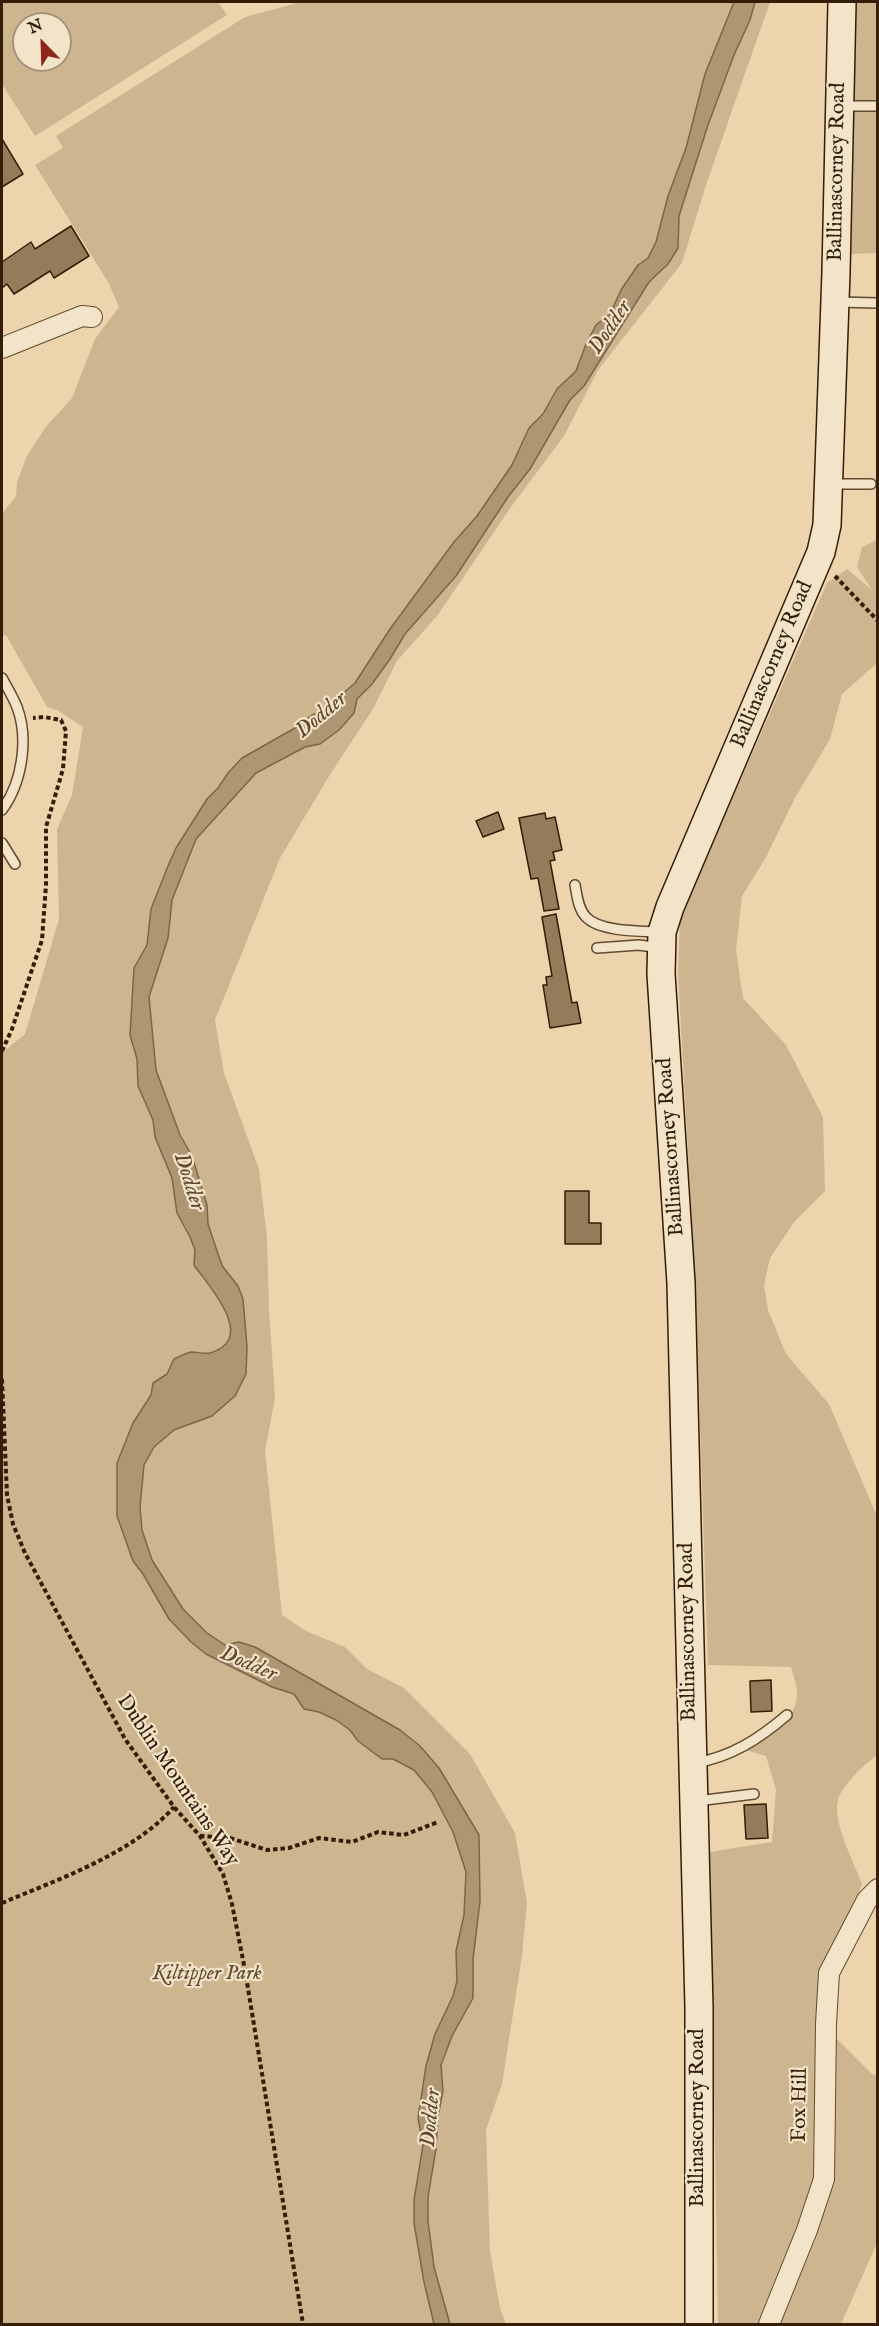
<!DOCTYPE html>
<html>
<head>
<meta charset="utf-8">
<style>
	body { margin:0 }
	#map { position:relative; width:879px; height:2326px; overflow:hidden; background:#edd4ac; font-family:"IM FELL English",serif }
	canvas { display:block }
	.frame { position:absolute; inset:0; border:3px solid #331d04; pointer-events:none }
	.north { position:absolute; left:12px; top:12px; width:60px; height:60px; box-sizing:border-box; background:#f3e3c9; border:2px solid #a6947a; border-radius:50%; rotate:337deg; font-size:16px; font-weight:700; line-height:24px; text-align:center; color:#331d04 }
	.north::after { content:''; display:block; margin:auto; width:21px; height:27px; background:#8f2418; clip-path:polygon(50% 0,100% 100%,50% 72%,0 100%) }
</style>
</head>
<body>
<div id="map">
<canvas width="879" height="2326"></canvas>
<div class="frame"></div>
<div class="north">N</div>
</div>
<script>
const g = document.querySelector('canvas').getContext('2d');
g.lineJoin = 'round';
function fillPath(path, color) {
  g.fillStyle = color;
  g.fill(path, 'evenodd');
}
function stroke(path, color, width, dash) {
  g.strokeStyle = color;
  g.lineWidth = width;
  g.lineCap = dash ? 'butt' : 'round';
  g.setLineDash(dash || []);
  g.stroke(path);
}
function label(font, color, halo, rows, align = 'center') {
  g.font = font + ' "IM FELL English",serif';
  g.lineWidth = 4.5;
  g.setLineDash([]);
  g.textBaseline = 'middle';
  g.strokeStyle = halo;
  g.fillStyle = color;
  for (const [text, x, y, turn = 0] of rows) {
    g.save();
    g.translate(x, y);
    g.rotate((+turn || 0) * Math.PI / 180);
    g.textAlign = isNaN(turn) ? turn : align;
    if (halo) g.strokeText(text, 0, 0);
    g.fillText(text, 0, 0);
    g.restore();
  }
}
const green = new Path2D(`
	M2,2H218L227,15L35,136L2,84ZM24,24H60V60H24Z
	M301,2H770L706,185L682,263L598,370L564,436L511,507L437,616L397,661L373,709L331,773L280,858L215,1020L224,1073L259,1169L267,1238L269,1309L275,1398L265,1451L282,1615L306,1631L345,1647L367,1669L404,1688L470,1754L515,1833L527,1903L522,1956L502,2084L486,2130L490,2251L500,2308L506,2324H2V1053L25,1034L59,919L57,829L72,795L83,727L57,710L47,707L6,635L2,636V514L16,496L17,482L27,456L45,428L72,398L95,339L119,307L108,282L35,165L63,148L56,136L245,17Z
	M855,2H877V253L849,254Z
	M877,540V663L842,694L830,739L795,798L765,859L742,896L736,950L743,998L786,1045L823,1117L825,1191L795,1221L770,1258L764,1285L768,1310L786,1354L829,1404L877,1516V1755C866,1763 841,1786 838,1800C832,1822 854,1862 862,1884L851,1912L820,2022L872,2074L877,2075V2243L841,2324H718L710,1852L772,1842L776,1790L766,1756L746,1750C767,1737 799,1720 797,1691C796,1683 793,1675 791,1667L708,1665L695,1277L678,974L680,918L827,583L847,569L872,590L857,567L862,547Z`);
const water = new Path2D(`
	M734,2H755L750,20L734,55L708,125L679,216L678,248L668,264L649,282L584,386L570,400L530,469L508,497L456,576L405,634L390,659L372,684L357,699L354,713L339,730L320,744L305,747L256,773L196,839L172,900L168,938L149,997L156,1070L180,1135L192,1156L207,1205L208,1224L219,1257L223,1267L238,1286L243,1299L247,1347L246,1374L235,1396L212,1416L174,1430L154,1447L144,1465L140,1507L142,1530L152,1560L183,1609L207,1633L225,1645L239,1642L255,1647L400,1730L420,1746L439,1768L479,1835L480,1901L473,1959V1998L452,2036L441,2065L443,2091L438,2116L436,2149L428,2197V2221L434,2267L450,2324H434L424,2282L414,2223V2200L423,2145L418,2118L426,2066L435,2034L453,1996L457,1981L456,1951L464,1915L466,1872L453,1832L432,1792L414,1770L393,1759H382L358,1741L350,1730L336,1720L319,1712L304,1709L294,1694L272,1687L206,1654L191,1642L169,1619L143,1574L133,1561L117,1516V1463L133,1423L151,1395L153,1383L167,1374L174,1359C179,1357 186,1353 191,1352C197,1352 204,1354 210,1353C259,1339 207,1284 194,1265L195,1250L190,1237L177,1213L172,1178L155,1137L153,1120L138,1086L137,1059L130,1035L134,968L147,945L151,909L168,866L176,848L207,799L218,788L228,773L242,758L295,728L312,715L323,711L355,683L390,629L454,542L477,516L512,465L529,428L543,414L557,389L576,371L586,344L596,325L610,314L621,290L638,265L648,258L656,242L668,196L686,148L705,74Z`);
const building = new Path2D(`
	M2,139L23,174L2,187Z
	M71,226L89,256L54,278L50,271L14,294L7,284L2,288V262L31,242L35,249Z
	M498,812L504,829L483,837L476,821Z
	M545,813L546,819L555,817L562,850L553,852L555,860L550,861L559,909L544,911L538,878L531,879L519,818Z
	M556,914L572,1003L577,1002L581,1023L550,1028L543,985H547L546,977L552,976L542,917Z
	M565,1191H589V1223H601V1244H565Z
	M771,1680L772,1711L751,1712L750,1681Z
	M766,1804L768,1838L746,1839L744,1805Z`);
const path = new Path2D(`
	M835,576L878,621
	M2,1051L12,1029L42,940L46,885V827L63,769L66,731L61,720L44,717L33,718
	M2,1379L7,1495L13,1524L25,1553L125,1739L174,1807L200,1836L223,1874L232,1904L245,1970L303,2324
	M200,1836L230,1838L267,1850L289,1848L319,1838L352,1842L378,1832L404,1835L438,1822
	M2,1903C59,1879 132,1854 174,1807`);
const service = new Path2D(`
	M841,106H878
	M838,302L878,303
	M831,484H871
	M2,678C7,687 13,697 17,707C29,739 22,783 2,810
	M2,843L15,864
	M575,885C577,895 578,909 586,917C600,932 640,931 660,932
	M597,948L639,945L660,948
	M695,1763C731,1757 759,1739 787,1715
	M697,1801L754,1794`);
const minor = new Path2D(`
	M2,348L82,316L92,317
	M769,2324L807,2230L824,2179L826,2024L829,1973L867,1900L878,1889`);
const secondary = new Path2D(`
	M699,2324V2008L681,1283L661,974L662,932L670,907L821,552L827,525L836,272L842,2`);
const streetNames = [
	["Ballinascorney Road",838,172,-89],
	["Ballinascorney Road",773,665,-67],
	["Ballinascorney Road",672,1147,-94],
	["Ballinascorney Road",689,1632,-91],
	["Dublin Mountains Way",177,1781,56],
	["Fox Hill",801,2105,-89],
	["Ballinascorney Road",699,2118,-90]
];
const parkNames = [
	["Kiltipper Park",207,1975]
];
const waterNames = [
	["Dodder",611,328,-56],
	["Dodder",322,716,-40],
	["Dodder",188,1182,72],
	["Dodder",248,1665,23],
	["Dodder",432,2118,-85]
];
fillPath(green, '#cdb58f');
fillPath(water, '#ae9673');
stroke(water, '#7d6647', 1.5);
fillPath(building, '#947c5b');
stroke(building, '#331d04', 1.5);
stroke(service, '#624b2e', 12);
stroke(minor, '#624b2e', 22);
stroke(secondary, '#331d04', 30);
stroke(path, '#331d04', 4, [4.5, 3]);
stroke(service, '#f3e3c9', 9);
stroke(minor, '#f3e3c9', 20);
stroke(secondary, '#f3e3c9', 27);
label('21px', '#331d04', '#f3e3c9', streetNames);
label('italic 21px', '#614b2e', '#f3e3c9', parkNames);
label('italic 22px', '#5e472b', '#f3e3c9', waterNames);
</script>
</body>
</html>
